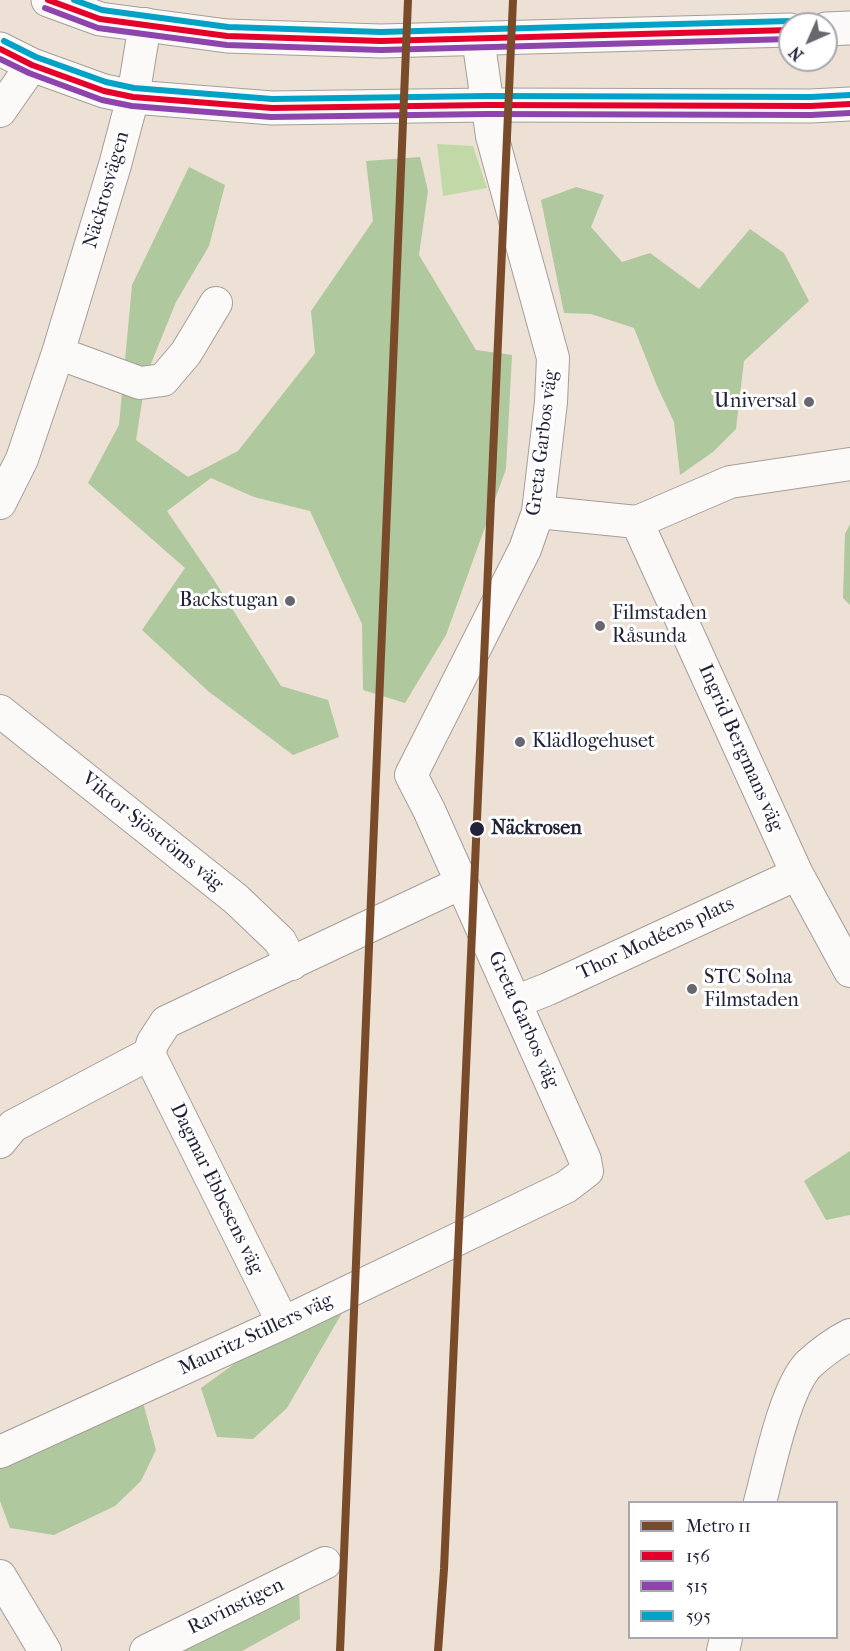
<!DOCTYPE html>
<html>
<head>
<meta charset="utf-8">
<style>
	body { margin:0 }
	#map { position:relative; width:850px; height:1651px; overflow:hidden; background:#ece1d4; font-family:"IM FELL French Canon",serif }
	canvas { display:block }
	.legend { position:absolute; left:628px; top:1501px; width:210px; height:138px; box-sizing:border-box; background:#fff; border:2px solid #a7a7b1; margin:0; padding:8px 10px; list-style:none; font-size:18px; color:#22223b }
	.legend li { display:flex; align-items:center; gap:12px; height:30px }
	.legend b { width:30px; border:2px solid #a7a7b1 }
	.north { position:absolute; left:778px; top:12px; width:60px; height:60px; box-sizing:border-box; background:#fff; border:2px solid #a7a7b1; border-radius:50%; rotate:225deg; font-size:16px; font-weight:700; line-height:24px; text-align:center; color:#22223b }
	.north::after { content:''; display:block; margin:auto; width:21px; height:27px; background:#696571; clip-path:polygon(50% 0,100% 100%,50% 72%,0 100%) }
</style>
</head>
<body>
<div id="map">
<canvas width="850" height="1651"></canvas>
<ul class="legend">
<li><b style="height:8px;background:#7a4b2a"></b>Metro 11</li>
<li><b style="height:8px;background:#e4002b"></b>156</li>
<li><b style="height:8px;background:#8e44ad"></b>515</li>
<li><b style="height:8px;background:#02a2c7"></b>595</li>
</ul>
<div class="north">N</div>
</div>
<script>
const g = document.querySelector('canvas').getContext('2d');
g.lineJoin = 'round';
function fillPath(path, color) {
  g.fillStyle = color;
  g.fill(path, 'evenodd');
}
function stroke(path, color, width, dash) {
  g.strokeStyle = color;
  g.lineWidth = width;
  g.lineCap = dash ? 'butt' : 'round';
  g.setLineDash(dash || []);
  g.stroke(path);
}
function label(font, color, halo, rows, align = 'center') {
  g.font = font + ' "IM FELL French Canon",serif';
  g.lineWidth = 6;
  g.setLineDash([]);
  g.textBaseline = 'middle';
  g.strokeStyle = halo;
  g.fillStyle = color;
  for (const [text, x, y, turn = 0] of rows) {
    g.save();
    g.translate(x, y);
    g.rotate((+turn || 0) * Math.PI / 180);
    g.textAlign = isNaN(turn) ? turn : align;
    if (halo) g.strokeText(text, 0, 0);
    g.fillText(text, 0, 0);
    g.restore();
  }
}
const green = new Path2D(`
	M437,144L473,146L487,188L443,196Z`);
const forest = new Path2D(`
	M420,157L428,191L419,255L476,350L512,355L506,469L446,635L405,703L363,690L362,624L310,511L254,497L211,478L167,511L214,580L281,686L328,700L339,737L293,755L208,691L142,630L185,568L88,483L119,425L132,285L189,167L225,185L209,246L176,302L146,376L136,440L188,477L238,451L315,353L311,311L373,221L366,161Z
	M576,187L604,195L591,227L622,262L650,253L699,289L750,229L784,253L809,301L744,361L736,429L713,452L680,475L674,422L657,386L634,328L591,314L564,313L541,200Z
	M850,524V605L843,598L845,534Z
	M850,1151V1215L826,1220L804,1181Z
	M310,1309L342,1313L287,1408L253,1439L217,1437L201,1388Z
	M139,1388L156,1450L141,1481L115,1506L54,1535L10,1528L0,1501V1460Z
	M299,1591L300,1619L242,1651H182Z`);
const street = new Path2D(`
	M0,111L32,65
	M58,353L140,383L163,380L186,353L216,303
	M0,503L22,459L58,353L115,165L133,97L145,24
	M538,512L637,522L730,482L850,464
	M637,522L797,874L850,971
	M0,711L236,899L280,941L292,964
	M515,1002L548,989L797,874
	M149,1054L283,1323
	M0,1142L13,1126L149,1054L153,1042L166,1022L461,883
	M0,1452L283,1323L566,1187L587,1171L585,1160L576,1139L429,810L411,775L525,549L538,512L551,402L553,358L492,136L478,38
	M760,1502C769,1469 785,1388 809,1364C820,1354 836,1342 850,1335
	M0,1576L45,1651
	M146,1651L325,1563
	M723,1651L726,1638`);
const secondary = new Path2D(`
	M48,0L100,19L227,36L381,41L790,30
	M826,29L850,28
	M0,49L32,65L104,91L133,97L272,108L487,105L811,106L850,104`);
const bus1 = new Path2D(`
	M48,0L100,19L227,36L381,41L790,30
	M0,49L32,65L104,91L133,97L272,108L487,105L811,106L850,104`);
const bus2 = new Path2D(`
	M45,8L98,28L227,45L381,50L790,39
	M0,59L29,73L102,100L132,106L271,117L487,114L811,115L850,113`);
const bus3 = new Path2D(`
	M74,0L102,10L228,27L381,32L790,21
	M4,41L36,57L106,82L134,88L272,99L487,96L811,97L850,95`);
const metro1 = new Path2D(`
	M340,1651L408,0
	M438,1651L444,1569L513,0`);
const markers = [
	[809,402,6,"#696571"],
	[290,601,6,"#696571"],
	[600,626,6,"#696571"],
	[520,742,6,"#696571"],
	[477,829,8,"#22223b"],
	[692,989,6,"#696571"]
];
const streetNames = [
	["Näckrosvägen",107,190,-74],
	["Greta Garbos väg",543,443,-83],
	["Ingrid Bergmans väg",740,748,66],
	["Viktor Sjöströms väg",152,832,39],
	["Thor Modéens plats",656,939,-25],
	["Greta Garbos väg",523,1020,66],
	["Dagmar Ebbesens väg",216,1189,64],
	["Mauritz Stillers väg",256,1335,-25],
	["Ravinstigen",236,1607,-26]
];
const poiNames = [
	["Universal",797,402,"right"],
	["Backstugan",278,601,"right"],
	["Filmstaden",612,614],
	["Råsunda",612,637],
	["Klädlogehuset",532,742],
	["STC Solna",704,978],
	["Filmstaden",704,1001]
];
const stopNames = [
	["Näckrosen",491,829]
];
fillPath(green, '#c1d9a7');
fillPath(forest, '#b0c89e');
stroke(street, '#a49e9a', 34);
stroke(secondary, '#a49e9a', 35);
stroke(street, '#fcfaf9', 32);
stroke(secondary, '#fcfaf9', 33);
stroke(bus1, '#e4002b', 6);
stroke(bus2, '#8e44ad', 6);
stroke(bus3, '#02a2c7', 6);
stroke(metro1, '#7a4b2a', 8);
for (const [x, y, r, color] of markers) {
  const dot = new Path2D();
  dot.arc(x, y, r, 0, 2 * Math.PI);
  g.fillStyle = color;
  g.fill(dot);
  stroke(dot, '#fff', 2);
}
label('20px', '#22223b', '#fff', streetNames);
label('20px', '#22223b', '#fff', poiNames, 'left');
label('bold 20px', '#22223b', '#fff', stopNames, 'left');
</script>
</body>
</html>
